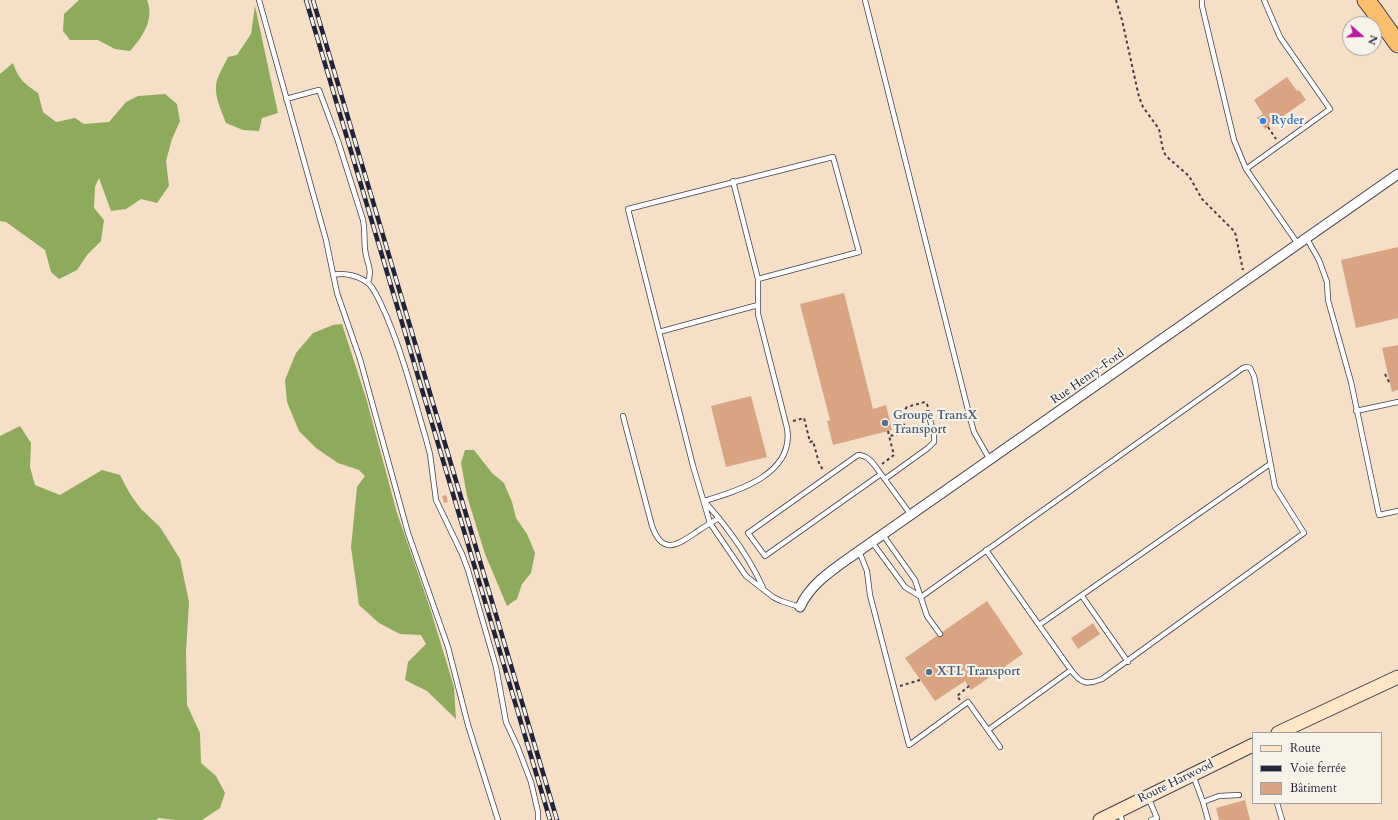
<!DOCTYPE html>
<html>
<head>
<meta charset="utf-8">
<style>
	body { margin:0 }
	#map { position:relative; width:1398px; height:820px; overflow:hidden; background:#f5dfc6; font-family:Cardo,serif }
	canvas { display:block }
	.legend { position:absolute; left:1252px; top:732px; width:130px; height:72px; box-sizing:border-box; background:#f7f3e8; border:1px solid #a29fa3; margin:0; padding:5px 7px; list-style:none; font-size:12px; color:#22223b }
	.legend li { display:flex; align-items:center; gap:8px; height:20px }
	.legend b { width:20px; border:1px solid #a29fa3 }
	.north { position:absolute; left:1342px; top:16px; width:40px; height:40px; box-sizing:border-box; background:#f7f3e8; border:1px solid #a29fa3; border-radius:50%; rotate:110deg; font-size:11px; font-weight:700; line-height:16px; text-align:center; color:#22223b }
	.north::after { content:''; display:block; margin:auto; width:14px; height:18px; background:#b5179e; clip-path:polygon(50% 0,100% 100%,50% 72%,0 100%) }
</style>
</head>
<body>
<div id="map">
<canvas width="1398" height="820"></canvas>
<ul class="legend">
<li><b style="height:5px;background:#fde5c5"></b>Route</li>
<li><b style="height:5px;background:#22223b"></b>Voie ferrée</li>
<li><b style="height:11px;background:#d9a481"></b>Bâtiment</li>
</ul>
<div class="north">N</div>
</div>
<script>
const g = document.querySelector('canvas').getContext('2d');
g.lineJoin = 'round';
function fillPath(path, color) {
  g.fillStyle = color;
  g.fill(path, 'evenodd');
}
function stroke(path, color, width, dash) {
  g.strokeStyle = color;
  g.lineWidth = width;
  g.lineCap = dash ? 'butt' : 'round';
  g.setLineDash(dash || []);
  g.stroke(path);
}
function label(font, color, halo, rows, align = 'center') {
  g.font = font + ' Cardo,serif';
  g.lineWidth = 4;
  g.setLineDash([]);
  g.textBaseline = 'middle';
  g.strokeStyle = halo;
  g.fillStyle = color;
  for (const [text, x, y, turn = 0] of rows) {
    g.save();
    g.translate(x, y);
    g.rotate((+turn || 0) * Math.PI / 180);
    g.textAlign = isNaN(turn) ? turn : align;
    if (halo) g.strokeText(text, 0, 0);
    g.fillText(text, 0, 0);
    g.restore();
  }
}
const forest = new Path2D(`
	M79,0H147C155,19 142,38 130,51L115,49L98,40H70L63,31L64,14Z
	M255,6L278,113L262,118L259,131L243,130L226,123C222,112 215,98 216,87C216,77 224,66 228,57L237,55L251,34Z
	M13,63C19,80 24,83 38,93L43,112L56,122L75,118L84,124L109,122L126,102L138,96L165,94L177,104L180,121L172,139L166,161L169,186L157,203L141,199L126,209L111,211L99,178L95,187L94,208L104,220L101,241L87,255L77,270L59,279L51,272L45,250L6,222L0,221V74Z
	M342,324L366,398L397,513L430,608L454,687L456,719L427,691L405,680L408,662L426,644L421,635L400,634L379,623L359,605L351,547L357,487L365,476L359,470L338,463L316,448L299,431L287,402L285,380L296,353L313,333L333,325Z
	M20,426L31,443L30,467L35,485L60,495L102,470L120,475L130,494L141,509L160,527L180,559L189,602L186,652L187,705L200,733L201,763L216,776L225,793L220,808L202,820H176L159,818L156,820H0V436Z
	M465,450H474L492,473L504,483L512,502L516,518L527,534L535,553L531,573L522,584L517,599L507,606L485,554L467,496L461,463Z`);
const building = new Path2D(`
	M1287,77L1297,91L1299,90L1306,100L1265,129L1257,118L1263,114L1254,100Z
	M1398,247V318L1356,328L1341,260Z
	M844,293L873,409L886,405L892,430L833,445L827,421L830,420L800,304Z
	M1398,345V390L1392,392L1382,348Z
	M751,396L767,457L726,467L711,406Z
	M446,495L448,502L444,503L442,496Z
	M987,601L1023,654L971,690L965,681L935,701L905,658Z
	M1093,623L1100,634L1078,649L1071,638Z
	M1245,800L1250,820H1219L1216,808Z`);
const path = new Path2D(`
	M1116,0L1122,20L1139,97L1143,107L1159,129L1163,150L1166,156L1189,176L1202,199L1235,232L1243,270
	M1268,127L1276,139
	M1385,374L1390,384
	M793,421L804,418L810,442L813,441L819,463L823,470
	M888,431L889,436
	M882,464L894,455L889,436C917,432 895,420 907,407L925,402L927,404L928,407
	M900,686L920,680
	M960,700L957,696L969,686`);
const service = new Path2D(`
	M259,0L326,240L337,293L360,359L408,533L448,647L468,725L498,820
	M865,0L970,418L974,432L990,460
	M1202,0V6L1234,140L1246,169
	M1264,0L1280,37L1330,109L1246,169L1298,244
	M286,99L319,90L338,141L363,220C365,230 364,239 365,249C366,263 373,267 368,283
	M733,181L758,279L859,252L833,157L628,209L693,466L710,523L746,576L773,597L781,601L800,607
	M1307,239L1319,260L1327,282L1328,300L1351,382L1379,515L1398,511
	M333,275C344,272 361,276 370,285C377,293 381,305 386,315C403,355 414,398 426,439L430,454L436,500L462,554L468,570L496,667L506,722L518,748L531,782L538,812V820
	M659,332L758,305
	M1356,411L1398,402
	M623,416L652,526C663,557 679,544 698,531C705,526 712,522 719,518
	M881,474L765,556L748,533L858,455C869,455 875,466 881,474L911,515
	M885,479L928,448L934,442V434L928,413
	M704,501C738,491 795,474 787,428L758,314V279
	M705,502C728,528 749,556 763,588
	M883,535L915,580L927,616L940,634
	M872,542L905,587L921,597
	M986,550L1039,625L1270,464
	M859,551L867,571L870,595L909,745L968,702L1000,747
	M1082,596L1128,662
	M921,597L1243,368L1247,367L1250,368L1254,376L1275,487L1304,533L1102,679C1087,685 1081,684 1071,670
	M988,730L1071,670L1039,625
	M1193,775L1203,802L1208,820
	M1148,797L1157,818L1151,820
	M1203,802L1219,796L1239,795
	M1277,803L1282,820
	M1119,812L1122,820`);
const minor = new Path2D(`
	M800,607C811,582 837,567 859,551L1398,174`);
const secondary = new Path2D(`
	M1278,733L1398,677
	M1100,820L1253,745`);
const motorway = new Path2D(`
	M1366,0L1373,9L1398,44`);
const rail = new Path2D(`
	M306,0L550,820
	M313,0L557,820`);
const markers = [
	[1263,121,4,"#3f7fe0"],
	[885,423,4,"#5c6f8a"],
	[929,672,4,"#5c6f8a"]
];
const shopNames = [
	["Ryder",1271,121]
];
const streetNames = [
	["Rue Henry-Ford",1088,377,-35],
	["Route Harwood",1176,782,-26]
];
const serviceNames = [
	["Groupe TransX",893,416],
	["Transport",893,430],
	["XTL Transport",937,672]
];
fillPath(forest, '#8eaa5c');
fillPath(building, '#d9a481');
stroke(service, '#423e50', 6);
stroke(minor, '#423e50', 11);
stroke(secondary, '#423e50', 15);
stroke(motorway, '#423e50', 19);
stroke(path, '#423e50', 2, [3, 3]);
stroke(service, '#fff', 4.5);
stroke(minor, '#fff', 9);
stroke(secondary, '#fde5c5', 13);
stroke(motorway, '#fabe6d', 17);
stroke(rail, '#22223b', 4.5);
stroke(rail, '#f7f3e8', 3, [9]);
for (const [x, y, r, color] of markers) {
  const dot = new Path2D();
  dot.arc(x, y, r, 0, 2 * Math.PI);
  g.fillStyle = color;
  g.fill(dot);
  stroke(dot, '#f7f3e8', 1.5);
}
label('bold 12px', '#366cbe', '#f7f3e8', shopNames, 'left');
label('12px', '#22223b', '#f7f3e8', streetNames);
label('bold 12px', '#4e5e75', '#f7f3e8', serviceNames, 'left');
</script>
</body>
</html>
